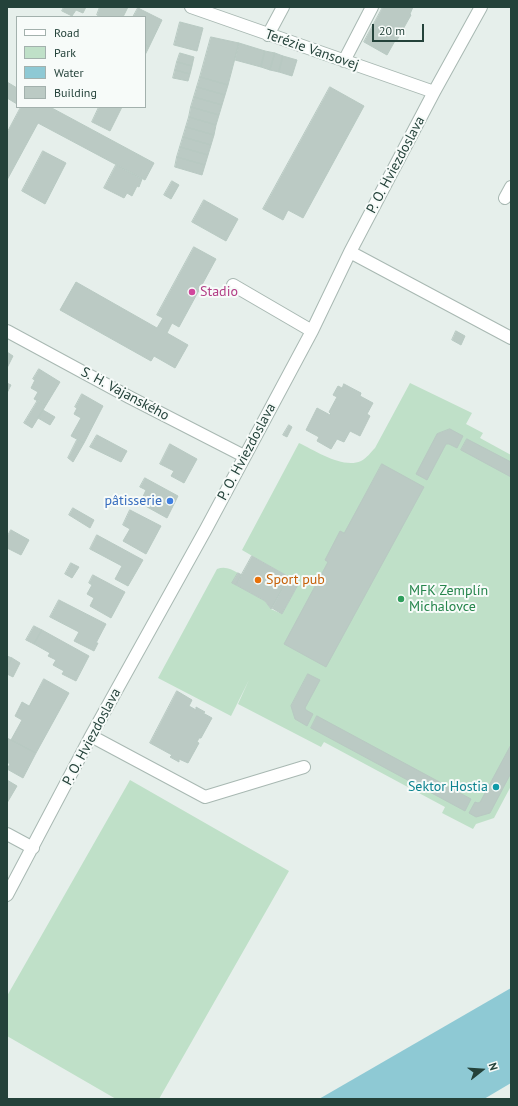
<!DOCTYPE html>
<html>
<head>
<meta charset="utf-8">
<style>
	body { margin:0 }
	#map { position:relative; width:518px; height:1106px; overflow:hidden; background:#e6efeb; font-family:"PT Sans",sans-serif }
	canvas { display:block }
	.frame { position:absolute; inset:0; border:8px solid #24423a; pointer-events:none }
	.legend { position:absolute; left:16px; top:16px; width:130px; height:92px; box-sizing:border-box; background:#f7fbf9; border:1px solid #a3b1ad; margin:0; padding:5px 7px; list-style:none; font-size:12px; color:#24423a }
	.legend li { display:flex; align-items:center; gap:8px; height:20px }
	.legend b { width:20px; border:1px solid #a3b1ad }
	.north { position:absolute; left:462px; top:1050px; width:40px; height:40px; -webkit-text-stroke:3px #f7fbf9; paint-order:stroke; rotate:73deg; font-size:11px; font-weight:700; line-height:16px; text-align:center; color:#24423a }
	.north::after { content:''; display:block; margin:auto; width:14px; height:18px; background:#24423a; clip-path:polygon(50% 0,100% 100%,50% 72%,0 100%) }
	.scale { position:absolute; left:372px; top:24px; width:52px; height:18px; box-sizing:border-box; border:2px solid #24423a; border-top:0; padding-left:5px; font-size:12px; line-height:14px; white-space:nowrap; color:#24423a; -webkit-text-stroke:3px #f7fbf9; paint-order:stroke }
</style>
</head>
<body>
<div id="map">
<canvas width="518" height="1106"></canvas>
<div class="frame"></div>
<ul class="legend">
<li><b style="height:5px;background:#fff"></b>Road</li>
<li><b style="height:11px;background:#bfe0c8"></b>Park</li>
<li><b style="height:11px;background:#8ec9d4"></b>Water</li>
<li><b style="height:11px;background:#bbcac4"></b>Building</li>
</ul>
<div class="north">N</div>
<div class="scale">20 m</div>
</div>
<script>
const g = document.querySelector('canvas').getContext('2d');
g.lineJoin = 'round';
function fillPath(path, color) {
  g.fillStyle = color;
  g.fill(path, 'evenodd');
}
function stroke(path, color, width, dash) {
  g.strokeStyle = color;
  g.lineWidth = width;
  g.lineCap = dash ? 'butt' : 'round';
  g.setLineDash(dash || []);
  g.stroke(path);
}
function label(font, color, halo, rows, align = 'center') {
  g.font = font + ' "PT Sans",sans-serif';
  g.lineWidth = 4;
  g.setLineDash([]);
  g.textBaseline = 'middle';
  g.strokeStyle = halo;
  g.fillStyle = color;
  for (const [text, x, y, turn = 0] of rows) {
    g.save();
    g.translate(x, y);
    g.rotate((+turn || 0) * Math.PI / 180);
    g.textAlign = isNaN(turn) ? turn : align;
    if (halo) g.strokeText(text, 0, 0);
    g.fillText(text, 0, 0);
    g.restore();
  }
}
const green = new Path2D(`
	M410,383L472,413L466,424L483,433L480,438L511,455V786L494,818L476,824L473,829L442,813L445,807L324,742L321,747L238,704L249,680L231,716L158,678L217,569C225,566 231,569 238,573L233,583L265,601L271,609L282,614L299,583L242,550L299,443C316,451 343,469 361,461C367,458 371,452 375,448Z
	M130,780L289,871L159,1099H116L7,1036V996Z`);
const water = new Path2D(`
	M511,988V1083L484,1099H319Z`);
const building = new Path2D(`
	M64,7H86L83,13L76,10L72,16L62,11Z
	M100,7H128L123,17H101L97,15Z
	M383,7H413L410,14L411,15L397,40L396,39L387,55L364,42Z
	M138,8L162,20L149,47L145,44V17H133Z
	M180,22L203,28L197,51L174,45Z
	M211,37L239,43L228,85L200,77Z
	M239,43L265,51L261,67L235,60Z
	M145,44L149,47L145,55Z
	M265,51L275,53L270,70L261,67Z
	M180,53L194,57L192,66L177,62Z
	M275,53L283,56L279,72L270,70Z
	M283,56L297,60L292,76L279,72Z
	M177,62L192,66L190,74L175,70Z
	M175,70L190,74L188,81L173,78Z
	M200,77L228,85L225,95L197,87Z
	M7,82L17,88V104L7,98Z
	M197,87L225,95L222,105L194,97Z
	M330,87L364,106L303,218L288,210L283,220L263,209Z
	M194,97L222,105L219,115L191,107Z
	M21,107H50L154,163L145,180L38,123L7,180V133Z
	M99,107H122L110,131L92,122Z
	M191,107L219,115L216,125L189,117Z
	M189,117L216,125L214,135L186,127Z
	M186,127L214,135L211,145L183,137Z
	M183,137L211,145L208,155L180,147Z
	M180,147L208,155L205,165L177,157Z
	M43,151L66,163L45,204L22,191Z
	M177,157L205,165L202,175L175,167Z
	M116,165L142,179L139,187L137,186L132,196L127,193L124,198L104,188Z
	M172,181L179,185L171,199L164,195Z
	M204,200L238,219L226,241L192,222Z
	M194,247L216,259L179,327L172,323L167,333L188,345L175,368L154,356L151,361L60,310L76,282L157,328L163,318L157,315Z
	M456,331L465,336L461,345L452,340Z
	M7,352L13,356L7,368Z
	M39,369L60,382L46,405L34,399L38,392L31,388L35,380L33,379Z
	M7,383L11,385L7,393Z
	M344,384L361,393L360,396L373,403L367,414L370,416L360,436L350,431L344,442L337,439L331,449L317,441L319,437L306,430L317,408L330,415L331,414L329,412L337,397L333,395L338,386L342,388Z
	M82,394L103,406L84,443L71,436L81,418L74,414L77,408L75,407Z
	M38,400L46,405L32,428L24,423Z
	M43,410L55,417L50,425L38,418Z
	M289,425L292,427L287,437L283,435Z
	M450,429L463,436L457,448L449,444H446L427,480L416,474L437,434Z
	M97,435L127,451L121,462L90,447Z
	M467,439L511,462V477L461,450Z
	M77,440L84,443L73,462L68,458Z
	M170,444L197,459L184,483L171,476L174,471L160,464Z
	M382,464L424,487L326,667L284,644L328,562L325,560L340,531L344,533Z
	M145,478L178,496L167,518L140,503L146,490L140,487Z
	M73,508L94,520L90,528L69,515Z
	M130,510L161,526L146,554L123,541L130,529L123,525Z
	M11,530L29,540L21,555L7,548V537Z
	M97,535L143,560L128,586L115,579L122,566L90,549Z
	M252,556L289,577L271,609L265,601L236,585Z
	M71,563L79,567L72,578L65,574Z
	M238,573L242,575L236,585L232,583Z
	M93,575L125,592L111,618L90,606L94,598L87,594L92,585L89,583Z
	M289,577L299,583L282,614L272,608Z
	M59,600L106,624L96,643H98L94,651L74,641L79,632L50,617Z
	M34,626L42,630L34,644L26,640Z
	M42,630L89,656L76,681L62,674L64,671L53,665L56,660L48,656L50,653L34,644Z
	M7,656L12,658L7,668Z
	M12,658L20,663L13,677L7,674V668Z
	M308,674L320,680L305,708L306,710L313,714L307,726L295,719L291,706Z
	M44,679L69,693L36,753L11,740L22,720L15,716L22,702L29,706Z
	M177,691L192,700L189,706L196,710V707L205,712L203,713L212,718L201,738H199L197,742L199,743L188,763L179,759V762L170,757L172,755L150,743Z
	M317,716L471,799L465,811L311,728Z
	M7,738L36,753L23,778L7,769L10,764L7,762Z
	M511,745V773L490,813L476,817L469,813L475,802L478,803L480,802Z
	M7,780L17,786L7,803Z`);
const minor = new Path2D(`
	M191,7L434,92
	M268,35L283,7
	M344,61L372,7
	M505,198L511,187
	M350,252L511,338
	M233,285L312,331
	M7,331L129,397L244,456
	M91,736L205,797L304,767
	M7,834L33,848
	M7,895L91,736L206,529L312,331L350,252L434,92L481,7`);
const markers = [
	[192,292,4,"#d1479c"],
	[170,501,4,"#3f7fe0"],
	[258,580,4,"#e8710a"],
	[401,599,4,"#2e9e5b"],
	[496,787,4,"#0f9aa8"]
];
const streetNames = [
	["Terézie Vansovej",312,50,19],
	["P. O. Hviezdoslava",396,165,-62],
	["S. H. Vajanského",125,394,28],
	["P. O. Hviezdoslava",247,452,-62],
	["P. O. Hviezdoslava",92,737,-62]
];
const hotelNames = [
	["Stadio",200,292]
];
const shopNames = [
	["pâtisserie",162,501]
];
const foodNames = [
	["Sport pub",266,580]
];
const leisureNames = [
	["MFK Zemplín",409,591],
	["Michalovce",409,607]
];
const cultureNames = [
	["Sektor Hostia",488,787]
];
fillPath(green, '#bfe0c8');
fillPath(water, '#8ec9d4');
fillPath(building, '#bbcac4');
stroke(building, '#b8c9c2', 1);
stroke(minor, '#a8b8b2', 14);
stroke(minor, '#fff', 12);
for (const [x, y, r, color] of markers) {
  const dot = new Path2D();
  dot.arc(x, y, r, 0, 2 * Math.PI);
  g.fillStyle = color;
  g.fill(dot);
  stroke(dot, '#f7fbf9', 1.5);
}
label('14px', '#24423a', '#f7fbf9', streetNames);
label('14px', '#b23c85', '#f7fbf9', hotelNames, 'left');
label('14px', '#366cbe', '#f7fbf9', shopNames, 'right');
label('14px', '#c56008', '#f7fbf9', foodNames, 'left');
label('14px', '#27864d', '#f7fbf9', leisureNames, 'left');
label('14px', '#0d838f', '#f7fbf9', cultureNames, 'right');
</script>
</body>
</html>
